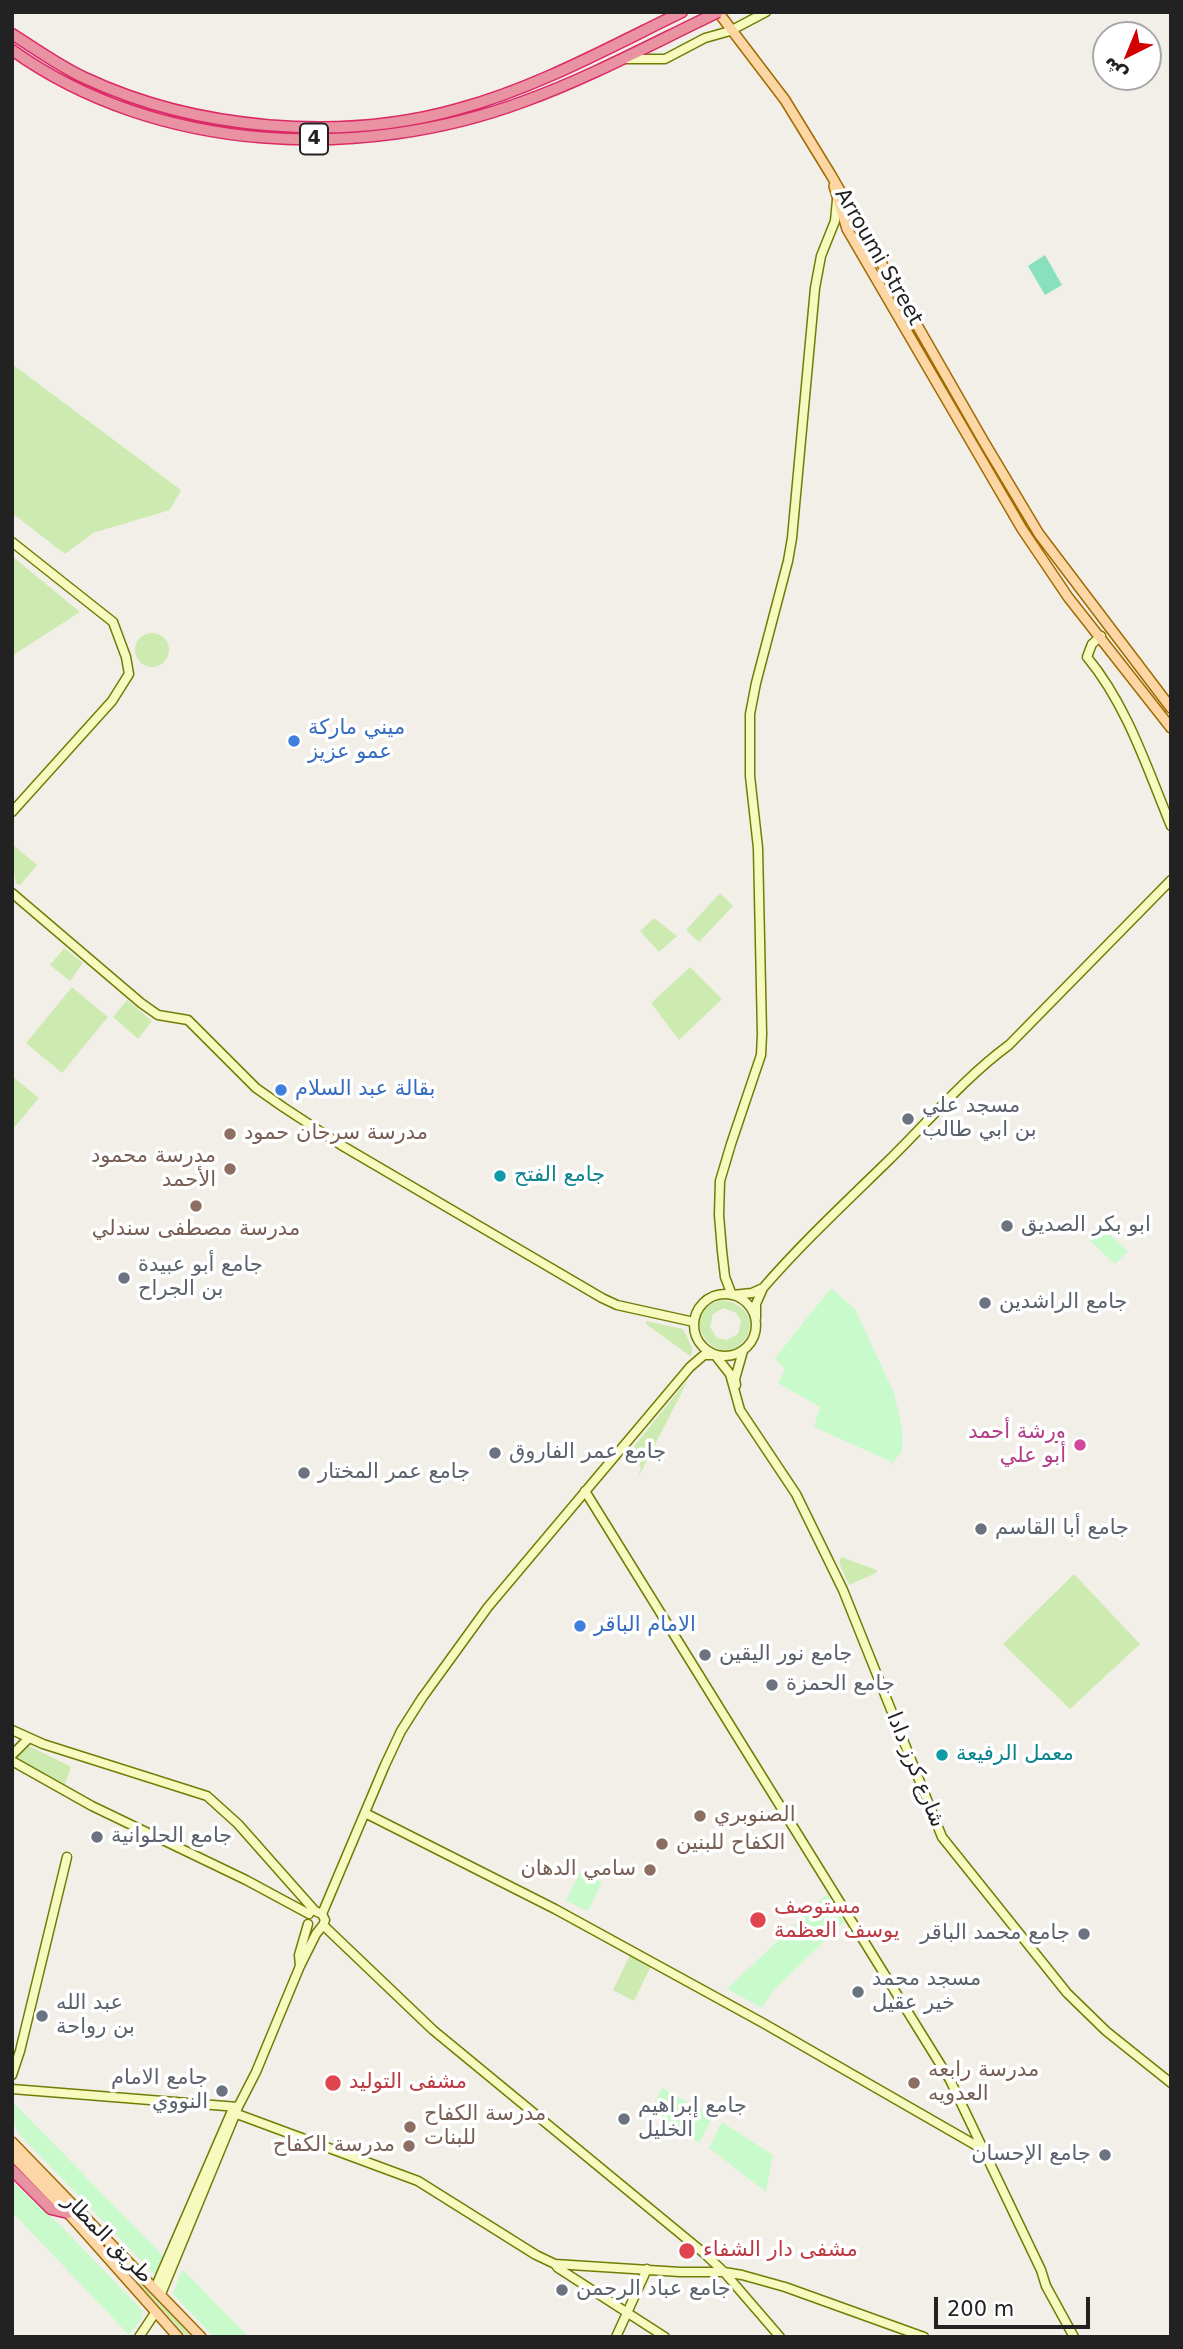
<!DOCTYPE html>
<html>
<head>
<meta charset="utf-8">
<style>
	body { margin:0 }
	#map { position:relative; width:1183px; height:2349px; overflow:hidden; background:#f2efe9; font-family:"DejaVu Sans","Noto Sans Arabic",sans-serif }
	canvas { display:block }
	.frame { position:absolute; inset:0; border:14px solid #222; pointer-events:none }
	.north { position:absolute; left:1092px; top:21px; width:70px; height:70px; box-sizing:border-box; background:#fff; border:2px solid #a7a7a7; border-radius:50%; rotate:223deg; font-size:19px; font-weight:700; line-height:28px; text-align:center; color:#222 }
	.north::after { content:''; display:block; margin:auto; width:24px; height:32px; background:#d40000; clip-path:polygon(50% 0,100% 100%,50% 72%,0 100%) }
	.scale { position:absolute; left:934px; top:2297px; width:156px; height:32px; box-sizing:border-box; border:4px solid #222; border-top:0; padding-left:9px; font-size:21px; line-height:24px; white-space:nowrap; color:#222; -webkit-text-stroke:5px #fff; paint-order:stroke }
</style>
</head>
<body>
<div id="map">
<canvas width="1183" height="2349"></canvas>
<div class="frame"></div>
<div class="north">ش</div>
<div class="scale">200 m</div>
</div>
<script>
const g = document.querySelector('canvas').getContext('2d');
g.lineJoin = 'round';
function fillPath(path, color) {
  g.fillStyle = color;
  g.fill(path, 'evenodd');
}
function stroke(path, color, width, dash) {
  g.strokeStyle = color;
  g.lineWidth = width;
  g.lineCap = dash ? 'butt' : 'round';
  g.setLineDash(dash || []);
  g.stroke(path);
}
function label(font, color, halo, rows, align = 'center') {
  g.font = font + ' "DejaVu Sans","Noto Sans Arabic",sans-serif';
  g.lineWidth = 7;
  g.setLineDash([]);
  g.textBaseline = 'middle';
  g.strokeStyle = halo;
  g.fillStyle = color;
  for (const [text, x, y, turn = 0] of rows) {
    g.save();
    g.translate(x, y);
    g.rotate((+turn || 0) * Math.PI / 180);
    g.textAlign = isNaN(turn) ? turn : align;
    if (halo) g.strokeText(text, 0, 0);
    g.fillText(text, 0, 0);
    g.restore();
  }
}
const grass = new Path2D(`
	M12,364L181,490L170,510L93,533L65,554L12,513Z
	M12,556L80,612L12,656Z
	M135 650a17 17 0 1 1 34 0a17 17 0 1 1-34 0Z
	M12,844L37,865L20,885L16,884L12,861Z
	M720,893L733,906L699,942L686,930Z
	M654,918L677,936L659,952L640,931Z
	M64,948L83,963L70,981L50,965Z
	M690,967L722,999L679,1040L651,1003Z
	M72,987L108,1017L62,1073L26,1043Z
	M127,1000L152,1021L138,1039L113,1017Z
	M12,1076L39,1098L12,1130Z
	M723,1300C742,1302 759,1321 745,1339C718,1377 671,1310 723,1300ZM724,1308L736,1313L741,1321L738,1334L726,1340L717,1338L710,1327L713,1314Z
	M646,1321L683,1329L692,1347V1353L690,1356L646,1324Z
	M689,1378L638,1478L641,1467L627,1455Z
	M841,1557L877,1570L876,1573L849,1585L839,1563Z
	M1074,1574L1140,1644L1070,1709L1003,1644Z
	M29,1746L71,1767L65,1784L16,1758Z
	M630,1955L651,1966L634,2001L613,1990Z
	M74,2212L195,2337H187Z`);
const park = new Path2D(`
	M1100,1226L1128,1251L1115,1264L1088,1239Z
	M831,1288L855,1309L894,1393L902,1427V1451L891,1465L890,1461L814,1427L820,1407L778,1383L785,1370L775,1358Z
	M580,1872L602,1882L588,1911L566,1901Z
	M827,1894L844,1922L773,1991L762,2008L727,1989Z
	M662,2088L713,2117L699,2143L651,2108Z
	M12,2101L163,2256L155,2275L21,2136L13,2123Z
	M722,2122L773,2155L766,2192L709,2148Z
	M12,2181L61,2226L143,2311L141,2319L129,2335L12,2212Z
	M182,2269L249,2337H214L173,2294Z`);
const pitch = new Path2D(`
	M1045,255L1062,285L1045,295L1028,266Z`);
const secondary = new Path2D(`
	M627,59H665L705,38L730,31L766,12
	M12,542L113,622L126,657L129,674L112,701L12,812
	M1101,636L1092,644L1087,657C1127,705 1147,768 1171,826
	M12,893L141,1003L158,1015L188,1020L256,1088L283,1107L341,1145L602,1298L617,1305L694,1322
	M763,1288C802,1243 845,1203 888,1161C928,1122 964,1078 1009,1045L1171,880
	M694 1325a31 31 0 1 1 62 0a31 31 0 1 1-62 0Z
	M756,1318V1304L763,1288L752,1293L732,1295L725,1277L722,1251L719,1215L720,1181L731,1144L761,1055L762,1034L758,848L750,776V714L756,683L788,561L792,538L815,288L821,256L835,221L837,200
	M736,1385L735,1379L743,1351
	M585,1491L950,2080L1041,2270L1046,2286L1074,2337
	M12,1730L43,1744L207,1796L238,1824L315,1911L322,1914L325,1920L323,1925
	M12,1755L29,1738
	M12,1761L92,1806L246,1880L309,1914
	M365,1813L555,1909L763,2023L984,2150
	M322,1914L385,1765L401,1731L422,1698L488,1607L690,1367L704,1355H715L730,1374L740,1410L796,1494L843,1590L942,1837L1067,1993L1106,2031L1171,2083
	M323,1925L433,2030L705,2254L724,2272L780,2337
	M300,1966L299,1955L308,1924
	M12,2075L20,2051L67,1857
	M12,2089L238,2107
	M237,2114L418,2181L536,2255L555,2264L558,2268L665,2337
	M555,2264L680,2272H724L742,2275L785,2287L924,2337
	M155,2288L231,2113L238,2107L256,2072L300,1966L316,1934L323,1925
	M161,2294L237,2110
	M139,2337L155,2313
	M616,2337L647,2269`);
const primary = new Path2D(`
	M718,12L785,100L831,175L984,442L1039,534L1171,708
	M834,186L847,229L1022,529L1068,597L1171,728
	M12,2142L201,2337
	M12,2155L68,2213L178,2337`);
const highway = new Path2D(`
	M12,34C36,49 59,66 85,78C196,130 341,142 458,109C536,88 610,47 682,12
	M12,50C157,154 362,162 525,101C588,78 648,46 708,17
	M12,2170L51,2209L68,2213`);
const highwayBridge = new Path2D(`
	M708,17L718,12`);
const markers = [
	[294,741,7,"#3f7fe0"],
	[281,1090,7,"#3f7fe0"],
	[908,1119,7,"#6b7280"],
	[230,1134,7,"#8d6e63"],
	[230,1169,7,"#8d6e63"],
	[500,1176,7,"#0f9aa8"],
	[196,1206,7,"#8d6e63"],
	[1007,1226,7,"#6b7280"],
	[124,1278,7,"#6b7280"],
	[985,1303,7,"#6b7280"],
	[1080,1445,7,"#d1479c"],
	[495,1453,7,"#6b7280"],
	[304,1473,7,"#6b7280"],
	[981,1529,7,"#6b7280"],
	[580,1626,7,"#3f7fe0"],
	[705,1655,7,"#6b7280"],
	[772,1685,7,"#6b7280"],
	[942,1755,7,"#0f9aa8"],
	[700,1816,7,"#8d6e63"],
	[97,1837,7,"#6b7280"],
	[662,1844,7,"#8d6e63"],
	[650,1870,7,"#8d6e63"],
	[758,1920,9,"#e0444e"],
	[1084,1934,7,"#6b7280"],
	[858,1992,7,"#6b7280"],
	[42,2016,7,"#6b7280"],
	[333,2083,9,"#e0444e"],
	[914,2083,7,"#8d6e63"],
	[222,2091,7,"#6b7280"],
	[624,2119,7,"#6b7280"],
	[410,2127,7,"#8d6e63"],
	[409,2146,7,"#8d6e63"],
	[1105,2155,7,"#6b7280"],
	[687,2251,9,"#e0444e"],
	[562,2290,7,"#6b7280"]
];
const shields = [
	[314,139,28]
];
const shieldNames = [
	["4",314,139]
];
const streetNames = [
	["Arroumi Street",878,257,60],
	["شارع كرز دادا",915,1770,68],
	["طريق المطار",107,2239,45]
];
const shopNames = [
	["ميني ماركة",308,729],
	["عمو عزيز",308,753],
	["بقالة عبد السلام",295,1090],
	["الامام الباقر",594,1626]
];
const worshipNames = [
	["مسجد علي",922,1107],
	["بن ابي طالب",922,1131],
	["ابو بكر الصديق",1021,1226],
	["جامع أبو عبيدة",138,1266],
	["بن الجراح",138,1290],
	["جامع الراشدين",999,1303],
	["جامع عمر الفاروق",509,1453],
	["جامع عمر المختار",318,1473],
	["جامع أبا القاسم",995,1529],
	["جامع نور اليقين",719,1655],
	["جامع الحمزة",786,1685],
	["جامع الحلوانية",111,1837],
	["جامع محمد الباقر",1070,1934,"right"],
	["مسجد محمد",872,1980],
	["خير عقيل",872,2004],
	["عبد الله",56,2004],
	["بن رواحة",56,2028],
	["جامع الامام",208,2079,"right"],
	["النووي",208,2103,"right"],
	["جامع إبراهيم",638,2107],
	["الخليل",638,2131],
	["جامع الإحسان",1091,2155,"right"],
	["جامع عباد الرحمن",576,2290]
];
const educationNames = [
	["مدرسة سرحان حمود",244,1134],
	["مدرسة محمود",216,1157,"right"],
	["الأحمد",216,1181,"right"],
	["مدرسة مصطفى سندلي",196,1230,"center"],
	["الصنوبري",714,1816],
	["الكفاح للبنين",676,1844],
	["سامي الدهان",636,1870,"right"],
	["مدرسة رابعه",928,2071],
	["العدويه",928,2095],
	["مدرسة الكفاح",424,2115],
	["للبنات",424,2139],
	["مدرسة الكفاح",395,2146,"right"]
];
const cultureNames = [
	["جامع الفتح",514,1176],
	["معمل الرفيعة",956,1755]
];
const hotelNames = [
	["ورشة أحمد",1066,1433],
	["أبو علي",1066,1457]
];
const healthNames = [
	["مستوصف",774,1908],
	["يوسف العظمة",774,1932],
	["مشفى التوليد",349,2083],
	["مشفى دار الشفاء",703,2251]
];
fillPath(grass, '#cdebb0');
fillPath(park, '#c8facc');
fillPath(pitch, '#88e0be');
stroke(secondary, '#707d05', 11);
stroke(primary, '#a06b00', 12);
stroke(highway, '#dc2a67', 13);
stroke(secondary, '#f7fabf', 8);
stroke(primary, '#fcd6a4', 9);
stroke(highway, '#e892a2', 10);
stroke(highwayBridge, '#dc2a67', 13, []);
stroke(highwayBridge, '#e892a2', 10);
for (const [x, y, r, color] of markers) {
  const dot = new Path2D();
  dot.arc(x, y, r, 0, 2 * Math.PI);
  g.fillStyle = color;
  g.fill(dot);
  stroke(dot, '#fff', 2.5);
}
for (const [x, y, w] of shields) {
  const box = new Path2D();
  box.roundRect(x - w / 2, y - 15.5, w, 31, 5);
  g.fillStyle = '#fff';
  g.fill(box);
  stroke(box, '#222', 2);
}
label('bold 19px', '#222', null, shieldNames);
label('21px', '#222', '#fff', streetNames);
label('21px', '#366cbe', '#fff', shopNames, 'left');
label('21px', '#5b616d', '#fff', worshipNames, 'left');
label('21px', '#785e54', '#fff', educationNames, 'left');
label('21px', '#0d838f', '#fff', cultureNames, 'left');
label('21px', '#b23c85', '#fff', hotelNames, 'right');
label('21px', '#be3a42', '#fff', healthNames, 'left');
</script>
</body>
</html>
